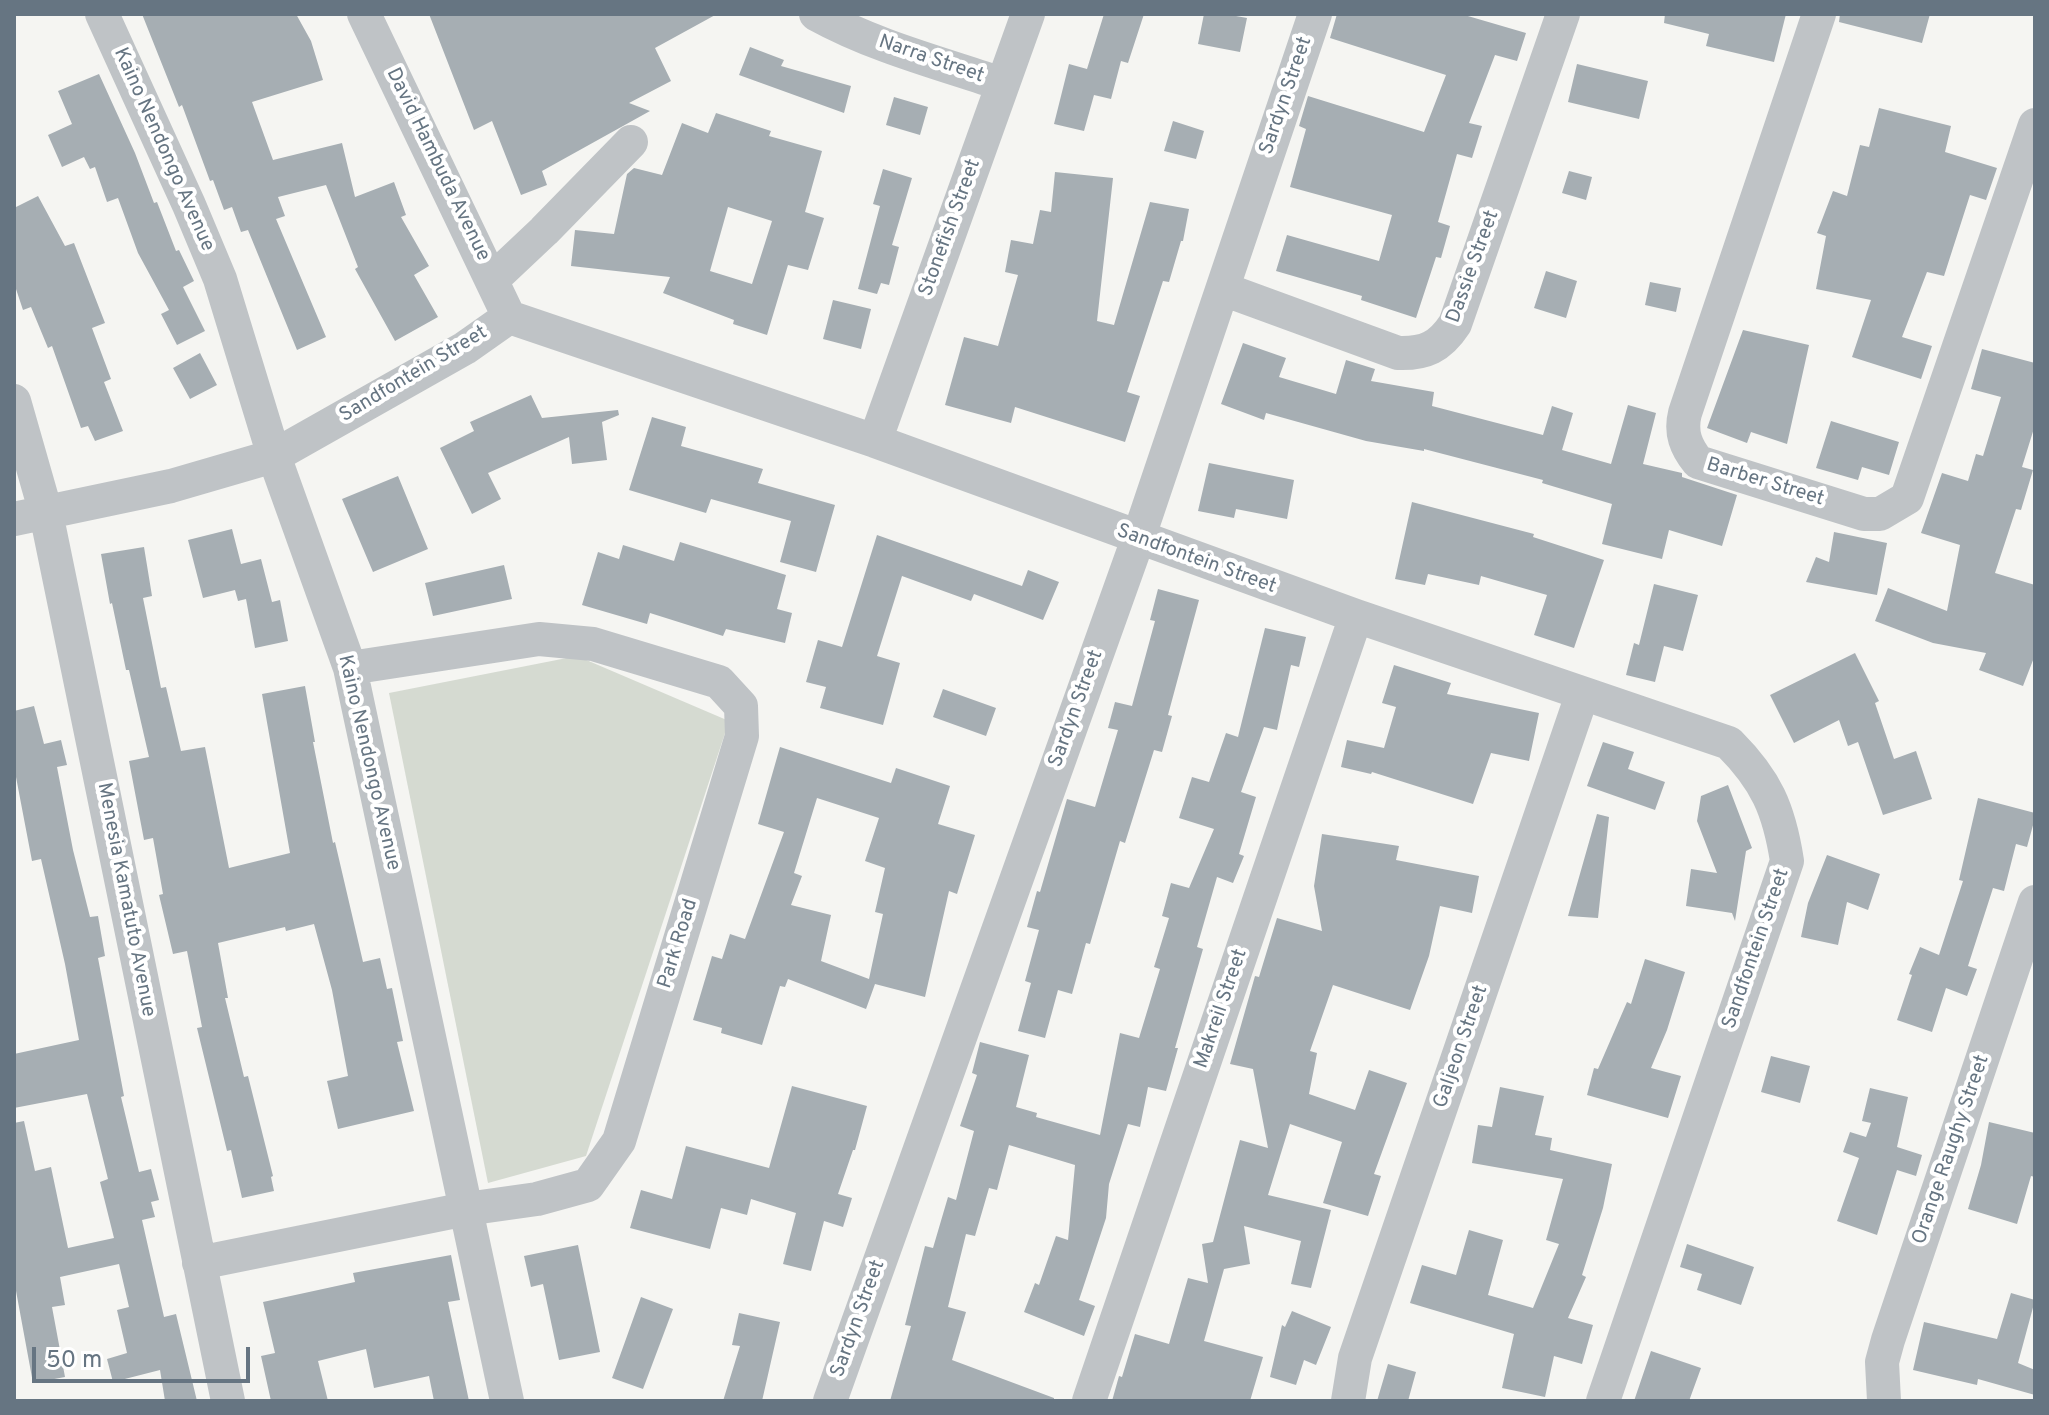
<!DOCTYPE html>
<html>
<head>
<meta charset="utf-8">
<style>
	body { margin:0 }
	#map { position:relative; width:2049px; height:1415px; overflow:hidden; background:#f5f5f2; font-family:Overpass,sans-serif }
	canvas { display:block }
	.frame { position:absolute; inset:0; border:16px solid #667582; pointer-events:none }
	.scale { position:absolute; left:32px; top:1347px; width:218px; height:36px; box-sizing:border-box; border:4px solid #667582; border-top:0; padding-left:10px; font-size:24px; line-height:28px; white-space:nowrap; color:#667582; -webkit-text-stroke:6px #fff; paint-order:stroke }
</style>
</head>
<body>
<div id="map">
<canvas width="2049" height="1415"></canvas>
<div class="frame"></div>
<div class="scale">50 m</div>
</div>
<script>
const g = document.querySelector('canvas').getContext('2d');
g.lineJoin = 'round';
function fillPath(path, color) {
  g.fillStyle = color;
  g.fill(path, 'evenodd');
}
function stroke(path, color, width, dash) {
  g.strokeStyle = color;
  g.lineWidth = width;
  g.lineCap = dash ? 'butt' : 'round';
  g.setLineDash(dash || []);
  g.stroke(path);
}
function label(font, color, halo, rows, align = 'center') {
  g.font = font + ' Overpass,sans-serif';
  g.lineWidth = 8;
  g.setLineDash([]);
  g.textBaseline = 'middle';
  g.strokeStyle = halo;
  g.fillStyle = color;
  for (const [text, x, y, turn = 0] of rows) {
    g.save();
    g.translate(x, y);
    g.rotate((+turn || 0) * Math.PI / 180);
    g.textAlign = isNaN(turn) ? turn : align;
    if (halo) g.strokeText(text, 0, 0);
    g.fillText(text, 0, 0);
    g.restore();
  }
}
const green = new Path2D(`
	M577,656L729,721L586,1156L488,1183L389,693Z`);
const building = new Path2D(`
	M142,14H296L311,41L323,80L252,102L273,160L342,143L355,197L394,182L406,215L401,217L429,266L414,275L438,317L395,341L355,269L358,267L326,185L278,197L285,216L276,219L326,337L297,350L248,230L241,232L232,207L224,210L213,180L210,181L182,105L179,107Z
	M429,14H717L655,48L671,81L629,103L650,111L542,171L547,185L521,195L492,121L474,130Z
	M1104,14H1144L1128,63L1121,61L1111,99L1094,95L1084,131L1054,124L1069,64L1087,69Z
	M1204,14H1225L1247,18L1240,52L1198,44Z
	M1337,14H1461L1526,33L1517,61L1495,55L1469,123L1482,126L1472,158L1457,154L1438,222L1450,226L1441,258L1436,257L1416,318L1361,300L1362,296L1276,271L1287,235L1379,261L1392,215L1290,187L1306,129L1299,126L1308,96L1424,132L1446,75L1330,38Z
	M1665,14H1786L1774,62L1706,46L1709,34L1664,23Z
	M1840,14H1930L1922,43L1839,22Z
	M750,47L784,60L781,66L851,86L844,113L739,75Z
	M1577,64L1648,81L1639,119L1568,102Z
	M99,74L135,153L154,203L157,202L176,251L179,250L194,281L183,287L205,331L177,345L161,314L169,310L138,253L118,198L107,202L95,167L90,169L84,157L62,167L48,135L72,124L58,91Z
	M894,97L928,107L920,135L886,125Z
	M1879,108L1951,126L1945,152L1997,168L1986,200L1970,195L1944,276L1927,272L1902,337L1932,346L1921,379L1852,357L1871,300L1816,289L1826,236L1817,233L1833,191L1847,196L1860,145L1869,147Z
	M716,113L771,131L769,136L822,151L805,212L824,218L808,270L788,265L767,335L733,324L734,320L663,293L670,277L571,266L575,230L614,234L627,174L634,168L662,175L682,123L708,133ZM728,207L772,221L752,284L710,271Z
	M1173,121L1204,131L1196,159L1164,151Z
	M883,169L912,178L892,245L899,247L889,285L881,283L877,294L858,289L880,206L873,204Z
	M1569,171L1592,177L1586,200L1562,193Z
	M1055,172L1113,178L1097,321L1114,325L1150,202L1189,209L1183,241H1181L1169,282L1163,281L1127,392L1140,396L1125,442L1015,407L1011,423L945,405L964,337L998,346L1018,275L1005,272L1011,240L1033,244L1040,210L1051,212Z
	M38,196L65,246L74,243L105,323L92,328L111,379L104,382L123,431L95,441L88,426L81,428L52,346L48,348L31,307L23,310L14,283V208Z
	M1546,271L1577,281L1566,318L1534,308Z
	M1650,282L1681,288L1676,312L1645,305Z
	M833,300L871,309L861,349L823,339Z
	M1743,330L1809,345L1787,444L1751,432L1747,443L1707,428Z
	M1243,343L1286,358L1279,377L1336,394L1346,360L1375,369L1371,381L1434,392L1432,406L1543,435L1552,406L1573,413L1562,450L1611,464L1628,405L1656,413L1643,464L1682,473V477L1737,495L1722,546L1669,530L1662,559L1602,544L1612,504L1542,483L1543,480L1424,449V451L1366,441L1266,413L1264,420L1221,404Z
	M1982,349L2035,363V425L2022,467L2033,470L2021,510L2016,509L1995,573L2035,585V655L2023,686L1979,670L1986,653L1933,643L1875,621L1888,588L1947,611L1960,545L1921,533L1942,473L1968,481L1976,454L1983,456L2001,397L1971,389Z
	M200,353L217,385L190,399L173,368Z
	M531,395L542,418L618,410L619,415L602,422L607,460L572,464L569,437L488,473L501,499L472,514L440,448L474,431L470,422Z
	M652,417L686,427L681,446L763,469L758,483L835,505L816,572L780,562L791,521L711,499L706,513L629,490Z
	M1831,421L1899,442L1889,475L1862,467L1858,480L1816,468Z
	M1209,463L1294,480L1287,519L1236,509L1234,518L1198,511Z
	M398,476L428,549L373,572L342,499Z
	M1412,502L1534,534L1533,537L1604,560L1574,648L1534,635L1547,595L1481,576L1479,585L1428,574L1425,585L1395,579Z
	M232,529L241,564L261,559L272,602L280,600L288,641L255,648L246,599L238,601L235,590L203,598L188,540Z
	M1834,532L1887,543L1877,595L1806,582L1816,557L1829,562Z
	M877,535L1022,586L1028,570L1059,582L1043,620L974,594L971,601L902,576L877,656L900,663L883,725L820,708L826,687L806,682L818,640L842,647Z
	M680,542L786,575L777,609L792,613L785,643L726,629L723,636L650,613L647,624L582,605L598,552L619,559L623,545L674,561Z
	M144,547L152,596L143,598L161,688L166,687L181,751L205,747L229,868L290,853L262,694L305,686L315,742H313L333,843L335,842L363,962L380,958L387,989L392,988L403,1041L397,1042L414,1111L338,1129L327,1081L348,1076L332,990L314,924L286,931L285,927L218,943L228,998H225L244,1077L248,1076L273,1176L271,1177L274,1191L242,1198L231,1150L227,1151L197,1028L202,1027L187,951L173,954L159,895L163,894L153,838L144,840L129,761L149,757L129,670H126L112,603L110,604L101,554Z
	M504,565L512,599L433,616L425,583Z
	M1654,584L1698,595L1683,651L1664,646L1655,682L1626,675L1634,643L1639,645Z
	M1158,589L1199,600L1168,715L1172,716L1162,752L1154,750L1125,843L1120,841L1090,944L1086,943L1072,994L1058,990L1045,1038L1018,1031L1031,983L1025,981L1039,930L1027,927L1037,891L1040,892L1067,799L1095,807L1118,730L1108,728L1115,702L1132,706L1155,621L1150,620Z
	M1265,628L1306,637L1299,667L1291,665L1277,730L1264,727L1241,792L1256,797L1239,854L1244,856L1233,883L1217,877L1197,947L1203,949L1175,1048H1178L1166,1091L1148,1087L1140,1127L1128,1124L1109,1184L1106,1218L1079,1300L1095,1306L1084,1336L1024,1312L1035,1283L1039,1285L1056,1236L1068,1240L1075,1165L1009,1145L997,1190L989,1188L975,1236L966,1234L948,1307L966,1312L952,1360L1054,1398V1401H890L911,1326L905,1325L925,1246L933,1248L948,1197L956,1200L974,1131L960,1126L977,1075L972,1073L980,1042L1029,1055L1016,1107L1037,1113L1036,1117L1100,1135L1120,1033L1139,1038L1160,969L1154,967L1169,918L1162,916L1171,883L1189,888L1214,829L1179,818L1192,777L1209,782L1226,733L1238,737Z
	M1855,653L1879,701L1875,703L1894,759L1916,751L1932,799L1883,815L1858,742L1848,746L1839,720L1794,743L1770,695Z
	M1394,665L1451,683L1447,694L1539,713L1529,761L1491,753L1473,804L1372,772L1371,774L1341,767L1347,740L1384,748L1396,707L1382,703Z
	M943,689L996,708L986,736L933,717Z
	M34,706L44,744L61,740L67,765L57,767L73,850L90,917L98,916L105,956L98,958L124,1096L121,1097L139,1172L151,1169L159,1200L151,1202L155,1217L142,1220L164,1317L176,1314L197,1401H165L160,1370L113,1382L107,1359L127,1353L117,1310L129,1307L119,1264L60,1277L65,1305L52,1307L65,1377L33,1383L14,1280V1123L24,1121L35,1171L51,1167L68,1248L114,1238L100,1182L108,1179L87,1094L14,1108V1054L79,1040L65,964L41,859L32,861L16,777L14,778V711Z
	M1603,742L1634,752L1628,769L1665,782L1655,810L1587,786Z
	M780,747L891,783L896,768L950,786L938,824L975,835L957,894L949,891L925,997L875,984L866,1009L788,979L785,987L780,986L762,1045L721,1033L722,1028L693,1020L712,956L722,959L730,934L745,939L784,832L758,824ZM817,798L879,818L865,861L885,868L875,912L883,914L869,979L821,961L831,915L791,905L802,876L794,873Z
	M1728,785L1752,848L1746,851L1735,921L1732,913L1686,906L1691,869L1717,873L1697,821L1701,796Z
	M1978,798L2035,813V818L2027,847L2016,844L2004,891L1993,888L1968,966L1977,969L1967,996L1946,988L1932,1032L1897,1020L1912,975L1909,974L1920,947L1939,955L1963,881L1959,880Z
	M1597,814L1609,817L1598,918L1568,916Z
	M1322,834L1399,846L1396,860L1479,876L1472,913L1440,906L1429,956L1410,1010L1333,985L1310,1051L1317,1053L1309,1094L1355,1110L1369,1070L1407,1083L1374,1174L1381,1176L1368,1216L1323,1203L1342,1142L1290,1124L1268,1195L1331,1210L1311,1288L1291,1284L1301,1241L1244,1226L1250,1264L1224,1269L1204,1341L1263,1357L1250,1401H1112L1119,1376L1122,1377L1135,1334L1169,1344L1188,1278L1208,1283L1202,1244L1213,1242L1240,1140L1268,1148L1253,1069L1230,1064L1255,976L1259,977L1277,918L1322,931L1314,886Z
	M1827,855L1880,874L1868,910L1847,902L1838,945L1801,937L1808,903Z
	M1645,959L1685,972L1667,1030L1651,1068L1681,1076L1668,1118L1587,1095L1594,1068L1598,1069L1627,1002L1631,1004Z
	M1771,1056L1810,1066L1800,1103L1761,1092Z
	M792,1086L867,1106L855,1150H853L838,1194L852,1198L843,1227L824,1221L811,1271L783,1264L796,1213L751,1199L747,1215L721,1208L710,1249L630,1228L641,1190L672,1199L686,1146L769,1168Z
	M1500,1087L1544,1096L1535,1135L1552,1138L1550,1150L1612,1164L1603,1208L1582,1275L1586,1277L1568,1318L1593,1325L1582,1364L1554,1356L1545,1397L1502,1388L1514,1334L1410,1303L1422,1265L1456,1275L1469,1230L1503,1240L1488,1295L1533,1308L1559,1244L1546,1240L1563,1179L1472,1163L1478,1125L1492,1127Z
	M1870,1088L1908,1097L1897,1147L1922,1155L1916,1176L1897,1170L1877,1235L1837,1221L1859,1158L1843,1152L1850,1132L1866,1137L1871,1123L1862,1121Z
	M1989,1122L2035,1133V1177L2031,1176L2017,1224L1968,1209L1981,1165Z
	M1687,1244L1754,1267L1741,1305L1697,1290L1702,1274L1680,1267Z
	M578,1245L600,1352L559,1360L543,1284L531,1287L524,1256Z
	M451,1255L460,1300L448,1302L469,1401H434L429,1376L374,1388L366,1349L318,1361L328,1401H271L261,1356L275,1353L263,1302L355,1282L353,1273Z
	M2011,1293L2035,1300L2018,1363L2035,1370V1395L1978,1379L1977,1385L1913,1370L1924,1322L1997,1339Z
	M641,1297L673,1309L643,1389L612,1378Z
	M1292,1311L1331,1327L1316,1365L1304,1360L1296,1385L1270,1377L1282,1325L1285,1327Z
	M739,1313L780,1322L762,1401H723L740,1346L732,1345Z
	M1651,1351L1701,1368L1689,1401H1634Z
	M1388,1364L1416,1372L1408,1401H1377Z`);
const minor = new Path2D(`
	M102,14L189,205L220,279L274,456L350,668L507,1401
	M364,14L509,317
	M816,14C874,46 940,63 1002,84
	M1819,14L1685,413C1680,433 1686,447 1698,462L1864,514H1880L1907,498L2035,125
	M492,280L544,231L631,142
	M1223,289L1398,353C1425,354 1440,347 1455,324L1563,14
	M509,317L875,441L1356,616L1729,743C1766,780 1779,809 1787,861L1603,1401
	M14,401L46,513L228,1401
	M875,441L1028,14
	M14,519L171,486L274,456L465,348L509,317
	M199,1263L466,1209L537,1199L588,1185L619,1141L742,736L741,706L719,682L593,644L539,639L350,668
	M830,1401L1138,539L1315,14
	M1089,1401L1356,616
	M1348,1401L1355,1358L1582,695
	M1884,1401L1882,1362L1888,1340L2035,902`);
const streetNames = [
	["Narra Street",931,60,19],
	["Sardyn Street",1287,96,-71],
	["Kaino Nendongo Avenue",163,150,66],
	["David Hambuda Avenue",437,165,64],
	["Stonefish Street",951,228,-70],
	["Dassie Street",1474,267,-70],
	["Sandfontein Street",414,375,-31],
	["Barber Street",1765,483,17],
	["Sandfontein Street",1196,560,20],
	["Sardyn Street",1077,709,-70],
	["Kaino Nendongo Avenue",368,763,77],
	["Menesia Kamatuto Avenue",125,900,79],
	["Park Road",679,944,-73],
	["Sandfontein Street",1757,949,-71],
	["Makreil Street",1222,1009,-71],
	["Galjeon Street",1462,1047,-71],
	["Orange Raughy Street",1952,1150,-71],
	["Sardyn Street",859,1319,-70]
];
fillPath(green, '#d5dad1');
fillPath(building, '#a6aeb3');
stroke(minor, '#bfc3c6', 34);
label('20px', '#667582', '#fff', streetNames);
</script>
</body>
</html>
